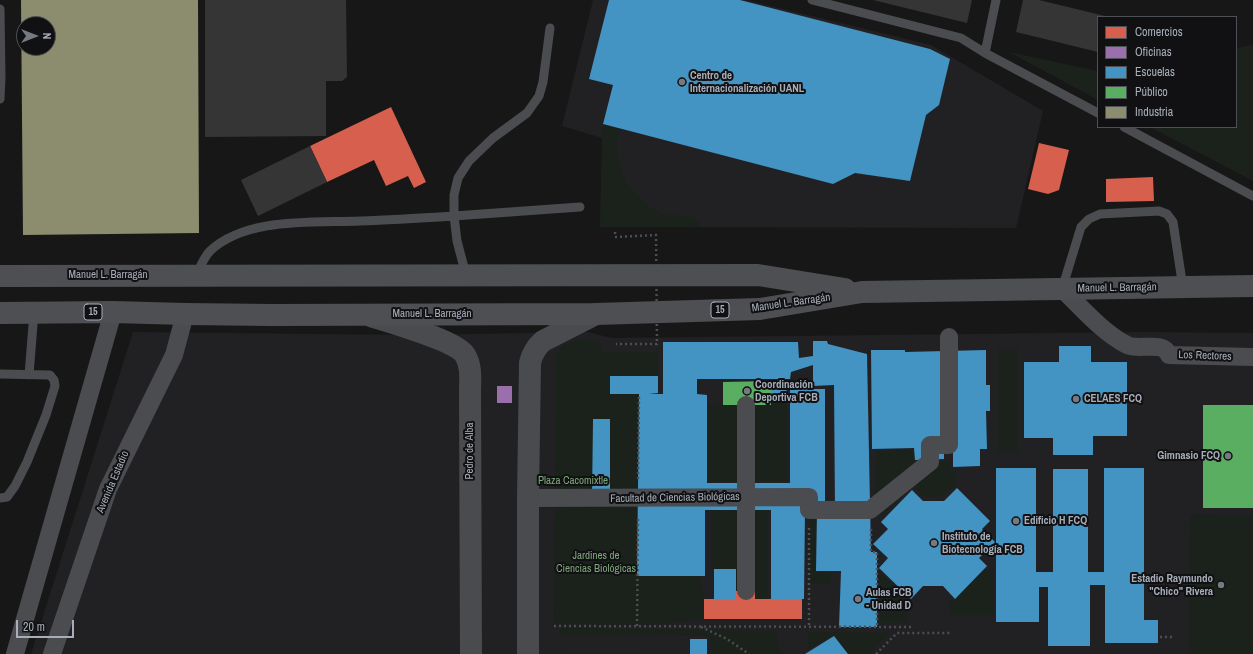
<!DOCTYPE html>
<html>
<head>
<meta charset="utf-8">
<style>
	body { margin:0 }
	#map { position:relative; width:1253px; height:654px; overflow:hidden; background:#171717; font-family:"Archivo Narrow",sans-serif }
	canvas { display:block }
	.legend { position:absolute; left:1097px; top:16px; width:140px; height:112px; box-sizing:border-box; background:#111113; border:1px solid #4d5055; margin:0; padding:5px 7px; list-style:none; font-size:12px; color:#a7aeb9 }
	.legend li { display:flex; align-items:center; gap:8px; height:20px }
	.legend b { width:20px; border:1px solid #4d5055 }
	.north { position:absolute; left:16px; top:16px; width:40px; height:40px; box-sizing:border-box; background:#111113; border:1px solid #4d5055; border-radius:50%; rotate:90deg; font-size:11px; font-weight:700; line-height:16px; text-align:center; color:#a7aeb9 }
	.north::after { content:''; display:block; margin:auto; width:14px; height:18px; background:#757980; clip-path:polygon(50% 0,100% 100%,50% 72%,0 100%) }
	.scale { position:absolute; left:16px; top:620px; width:58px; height:18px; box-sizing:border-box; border:2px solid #a7aeb9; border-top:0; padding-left:5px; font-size:12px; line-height:14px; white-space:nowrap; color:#a7aeb9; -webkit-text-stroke:3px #111113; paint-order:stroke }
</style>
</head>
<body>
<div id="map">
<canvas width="1253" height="654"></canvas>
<ul class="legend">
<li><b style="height:11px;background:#d6604d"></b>Comercios</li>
<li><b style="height:11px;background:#9970ab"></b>Oficinas</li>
<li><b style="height:11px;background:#4393c3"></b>Escuelas</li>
<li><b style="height:11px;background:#5aae61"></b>Público</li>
<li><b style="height:11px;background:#8c8c6e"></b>Industria</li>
</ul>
<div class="north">N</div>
<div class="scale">20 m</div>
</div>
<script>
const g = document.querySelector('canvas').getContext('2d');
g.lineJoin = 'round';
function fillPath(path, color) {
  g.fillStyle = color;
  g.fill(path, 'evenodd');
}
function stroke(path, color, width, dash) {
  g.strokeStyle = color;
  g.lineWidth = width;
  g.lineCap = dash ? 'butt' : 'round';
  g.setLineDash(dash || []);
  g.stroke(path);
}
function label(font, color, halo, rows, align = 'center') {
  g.font = font + ' "Archivo Narrow",sans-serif';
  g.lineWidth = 4;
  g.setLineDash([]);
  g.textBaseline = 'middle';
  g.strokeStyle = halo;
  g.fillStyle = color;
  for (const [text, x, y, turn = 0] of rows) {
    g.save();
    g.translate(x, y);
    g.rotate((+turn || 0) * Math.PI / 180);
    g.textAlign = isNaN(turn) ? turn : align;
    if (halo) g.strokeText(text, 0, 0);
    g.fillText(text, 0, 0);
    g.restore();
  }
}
const built = new Path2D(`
	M593,0H746L931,45L1043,111L1016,228L600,227L602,138L562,126Z
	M133,332L411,335L587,332L612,338L1148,332L1253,333V654H31Z`);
const green = new Path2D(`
	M1253,45V181L1150,127H1236V48Z
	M1009,52L1098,71V100Z
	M603,124L620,129C619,134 617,141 617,147C618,176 637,206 666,215C675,217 685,214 693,218C697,219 700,223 700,227H600Z
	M578,340H600L601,352H658V376H610V394H639L637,576H700L704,599V619L637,626H554L556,359C558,347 567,343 578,340ZM593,419H610V498H592Z
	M998,349H1018V451H998Z
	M771,399H787V482H706V405H771Z
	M913,450V461H951V471H956V484L943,496L925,497L913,486L883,516L875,501L876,451Z
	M711,510H767L768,599H755V591H736V569H711Z
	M809,510H817L816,570L831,571V584H809Z
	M1190,515L1253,516V654H1189Z
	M986,569H994V615H949V601L955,599Z
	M879,571L908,601V623H880Z
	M560,628L778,631L777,643L784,654H711L710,636L560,635Z
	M808,632L889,633L869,654H849L834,635L808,649Z
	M566,653H643V654H566Z`);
const shops = new Path2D(`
	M391,107L426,182L414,188L408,176L386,186L374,160L327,182L310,146Z
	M1039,143L1069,150L1059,190L1048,194L1028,189Z
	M1153,177L1154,201L1106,202V179Z
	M736,591H755V599H802V619H704V599H736Z`);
const offices = new Path2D(`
	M497,386H512V403H497Z`);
const schools = new Path2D(`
	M609,0H740L930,49L950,59L939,105L926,115L910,181L855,173L833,184L603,124L613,85L589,79Z
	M813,341H827L828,344L867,354L871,552H877V627H839L841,571H816L817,510H805L804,599H771V510H705V576H637L639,394H610V376H658V393L649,394H663V342H798L799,358L813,356ZM813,365V386L834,385L835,510H825V389H790V483H707V395L697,394V379H790L791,372Z
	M1059,346H1091V362H1127V436H1093V455H1053V438H1024V362H1059Z
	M871,350H905V352L986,350V385H990V411H986L987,449H980V466L953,467V451H944V459L915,460L914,448L872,449Z
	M786,383L787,399H771V384Z
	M593,419H610V499L592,498Z
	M996,468H1036V572H1053V469H1088V572H1104V468H1144V620H1158V643H1105V585H1090V646H1048V587H1039V622H996Z
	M957,488L990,521L982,529L995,542L979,558L987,566L955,599L943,586H923L911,599L879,568L888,558L873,544L888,529L881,522L912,490L923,501H944Z
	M714,569H736V599H714Z
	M834,636L848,654H805Z
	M690,639H707V654H690Z`);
const public = new Path2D(`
	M771,381V405H723V382Z
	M1203,405H1253V508H1203Z`);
const industry = new Path2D(`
	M21,0H198L199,233L23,235ZM24,24H48V48H24Z`);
const building = new Path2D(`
	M205,0H346L347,77L342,81H326V136L205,137Z
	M873,0H972L967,23Z
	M1023,0H1039L1105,16L1098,17V52L1016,32Z
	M310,146L327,182L258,216L241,180Z`);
const path = new Path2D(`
	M638,479L639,394
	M809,528V626
	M871,529V552H877V627
	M554,626L914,627
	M637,626L638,516
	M701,627L727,639L749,654
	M1160,637H1173
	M876,654L897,633H951`);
const lane = new Path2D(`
	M812,0L961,38L985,53L1098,113
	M0,9L1,77L0,99
	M550,28L543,82L539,96L527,113L493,138L469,161L458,178L454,195V216L580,207
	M985,53L996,0
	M1124,127L1253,196
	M196,275C200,268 204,257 210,251C246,217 313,223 360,221C391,220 423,218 454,216L457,241L466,275
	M1062,289L1081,227L1089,219L1100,214L1159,211L1167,214L1173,222L1183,288
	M0,374L50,375L54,380L55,386L46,415L27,462L15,486L7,497L0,498
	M29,375L34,312`);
const street = new Path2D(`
	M1062,289C1082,308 1102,332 1127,345C1139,351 1163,340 1169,355L1253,357
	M746,405V591
	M528,498L809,497V510H870L930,462V445H949V337
	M15,654L113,312
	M52,654L108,489L174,355L185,314`);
const secondary = new Path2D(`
	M371,316C391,323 455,340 465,355C472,366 470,380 470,392L471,654
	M528,654V498L530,363C532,354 536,347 543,341L596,314`);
const highway = new Path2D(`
	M0,276L758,275L845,289
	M0,313L113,312L185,314L272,315L596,314L760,309L862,292L1253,286`);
const pathBridge = new Path2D(`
	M615,232V237L656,235L657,344H616`);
const markers = [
	[682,82,4,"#757980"],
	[747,391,4,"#757980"],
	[1076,399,4,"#757980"],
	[1228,456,4,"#757980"],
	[1016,521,4,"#757980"],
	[934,543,4,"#757980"],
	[1221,585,4,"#757980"],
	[858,599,4,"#757980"]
];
const shields = [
	[720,310,18],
	[93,312,18]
];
const shieldNames = [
	["15",720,310],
	["15",93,312]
];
const poiNames = [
	["Centro de",690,76],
	["Internacionalización UANL",690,89],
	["Coordinación",755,385],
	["Deportiva FCB",755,398],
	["CELAES FCQ",1084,399],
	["Gimnasio FCQ",1220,456,"right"],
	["Edificio H FCQ",1024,521],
	["Instituto de",942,537],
	["Biotecnología FCB",942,550],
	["Estadio Raymundo",1213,579,"right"],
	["\"Chico\" Rivera",1213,592,"right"],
	["Aulas FCB",866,593],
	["- Unidad D",866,606]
];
const streetNames = [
	["Manuel L. Barragán",108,275],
	["Manuel L. Barragán",1117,288,-1],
	["Manuel L. Barragán",791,303,-8],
	["Manuel L. Barragán",432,314],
	["Los Rectores",1205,356,2],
	["Pedro de Alba",470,451,-90],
	["Avenida Estadio",113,482,-67],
	["Facultad de Ciencias Biológicas",675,498,-1]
];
const parkNames = [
	["Plaza Cacomixtle",573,481],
	["Jardines de",596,556],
	["Ciencias Biológicas",596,569]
];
fillPath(built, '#212123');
fillPath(green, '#1a221b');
fillPath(shops, '#d6604d');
fillPath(offices, '#9970ab');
fillPath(schools, '#4393c3');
fillPath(public, '#5aae61');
fillPath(industry, '#8c8c6e');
fillPath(building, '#353536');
stroke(path, '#4d4e51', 2.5, [2, 3]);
stroke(lane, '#4a4c50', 9);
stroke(street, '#4a4c50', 18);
stroke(secondary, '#4a4b4e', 22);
stroke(highway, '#4d4f52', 22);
stroke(pathBridge, '#4d4e51', 2.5, [2, 3]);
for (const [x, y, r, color] of markers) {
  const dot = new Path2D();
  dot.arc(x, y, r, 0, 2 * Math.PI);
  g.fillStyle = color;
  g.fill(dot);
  stroke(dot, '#111113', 1.5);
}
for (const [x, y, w] of shields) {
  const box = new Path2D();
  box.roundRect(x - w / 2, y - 8, w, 16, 3);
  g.fillStyle = '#111113';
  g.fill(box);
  stroke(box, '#a7aeb9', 1);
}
label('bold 10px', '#a7aeb9', null, shieldNames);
label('bold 11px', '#a7aeb9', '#111113', poiNames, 'left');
label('11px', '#a7aeb9', '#111113', streetNames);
label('11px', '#7ea67c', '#111113', parkNames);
</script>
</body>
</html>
